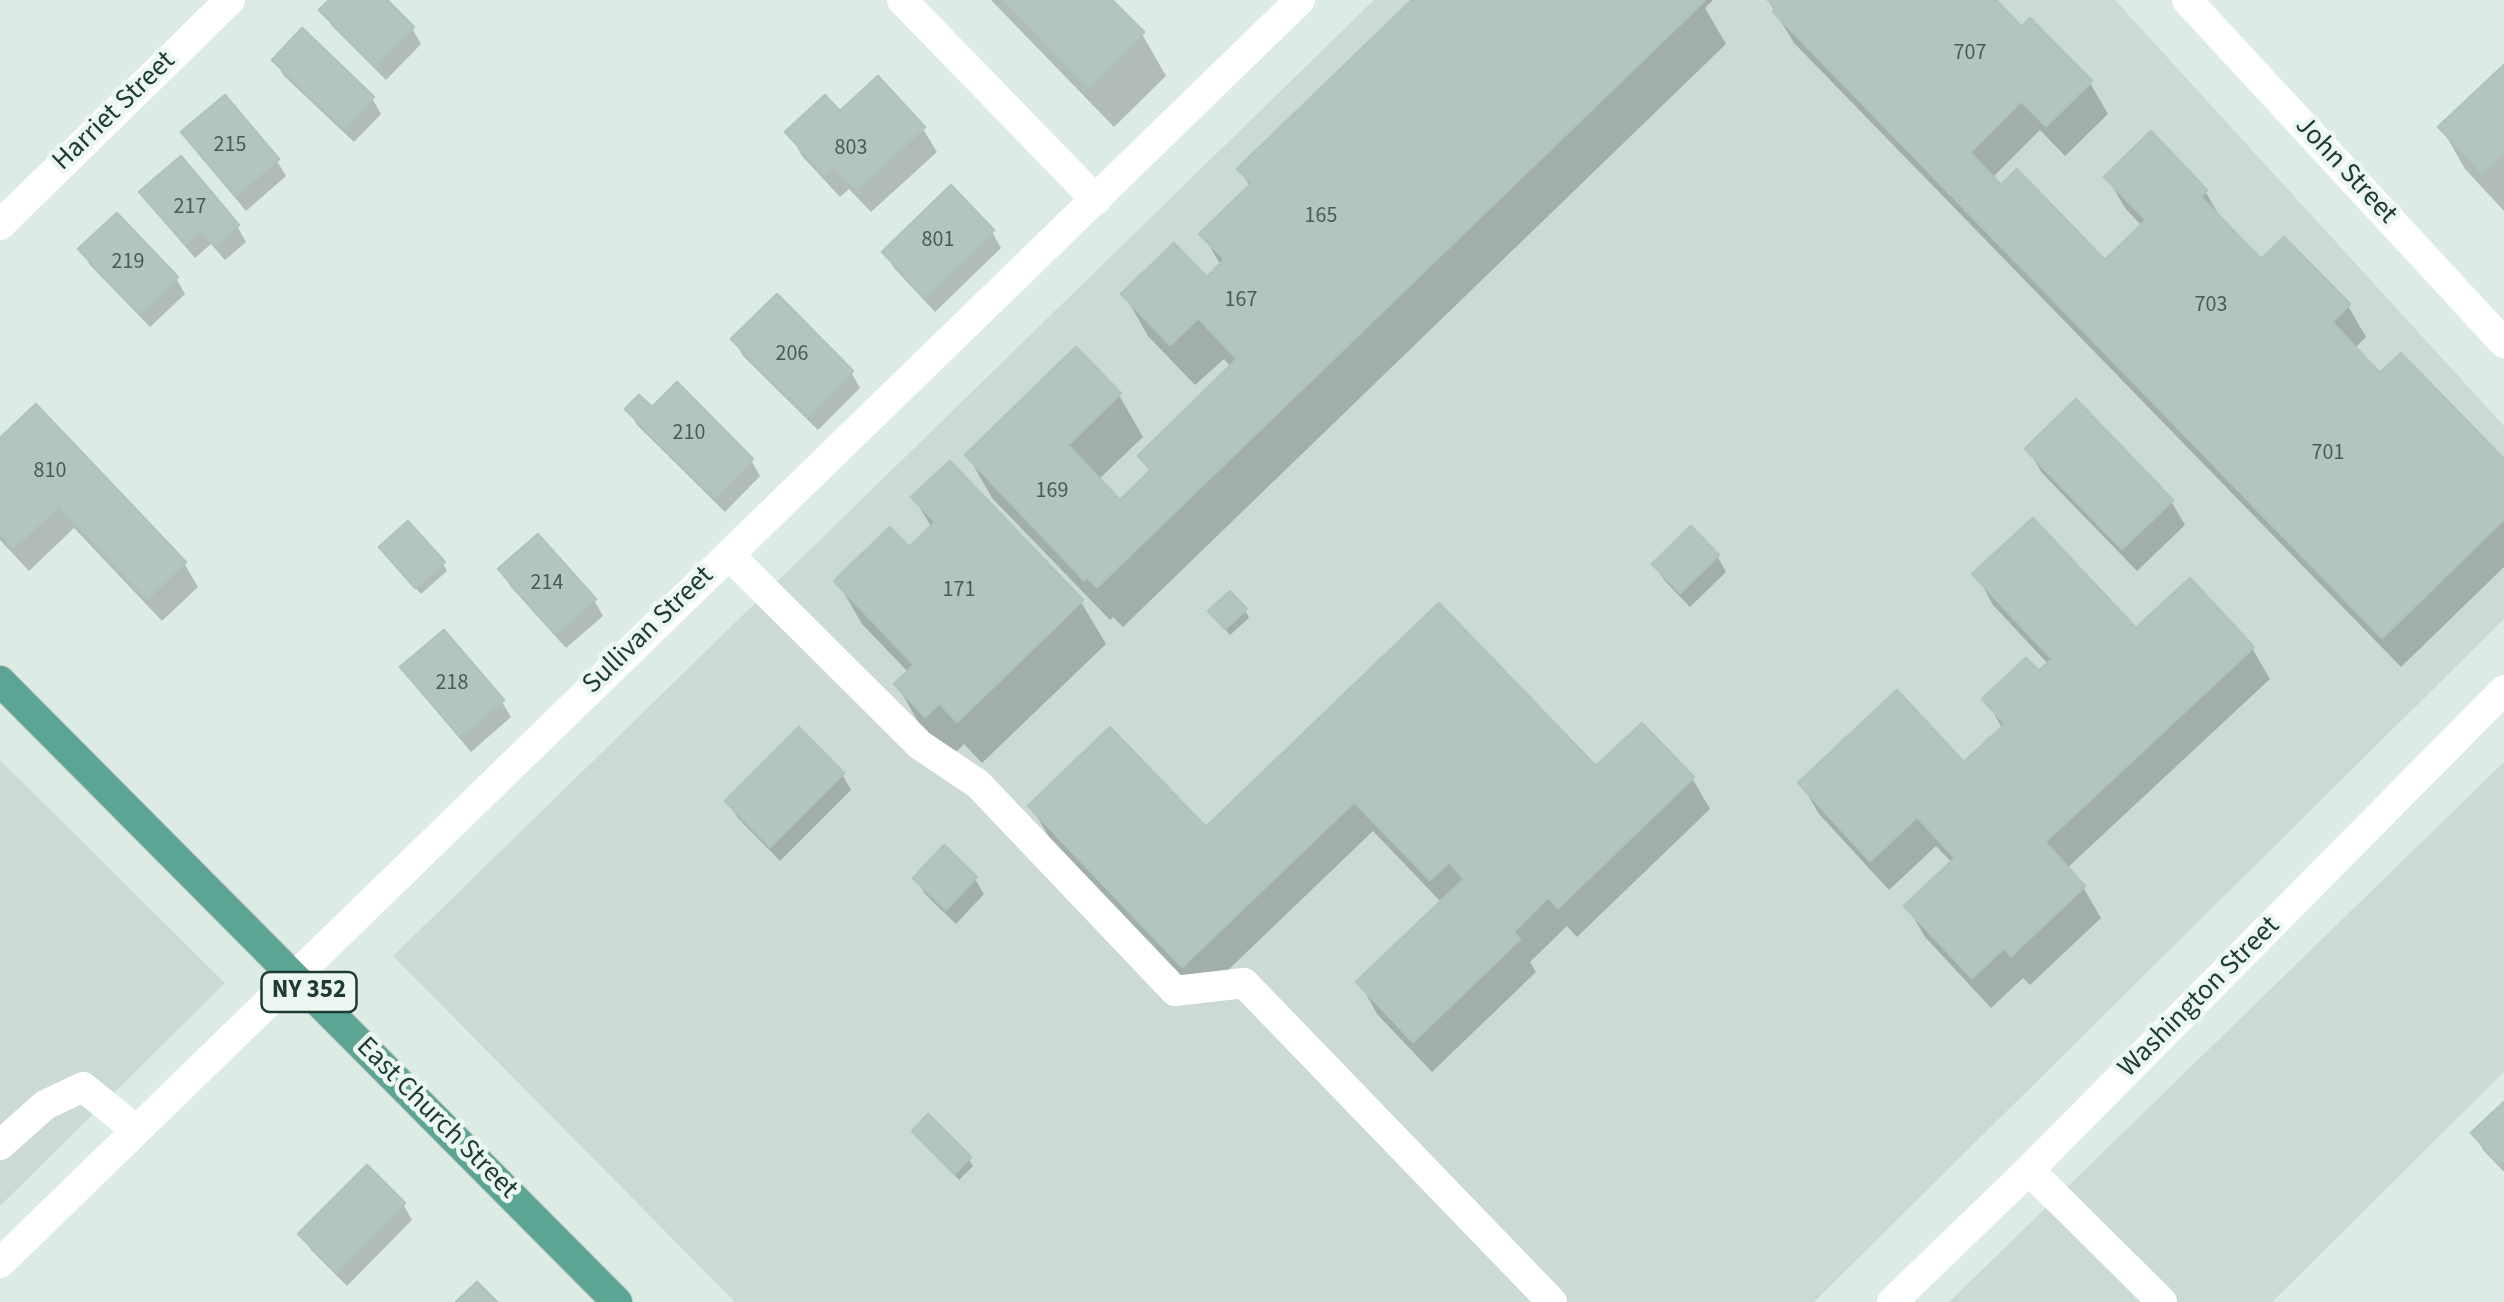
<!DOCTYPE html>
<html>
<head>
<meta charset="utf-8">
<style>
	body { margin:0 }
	canvas { display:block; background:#ddebe5 }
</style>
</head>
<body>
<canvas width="2504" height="1302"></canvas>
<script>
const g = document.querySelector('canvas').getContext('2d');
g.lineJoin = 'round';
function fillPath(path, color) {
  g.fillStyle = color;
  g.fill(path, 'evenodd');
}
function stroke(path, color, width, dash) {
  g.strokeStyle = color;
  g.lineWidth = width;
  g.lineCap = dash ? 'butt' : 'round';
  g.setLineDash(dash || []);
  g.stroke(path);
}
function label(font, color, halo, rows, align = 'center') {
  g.font = font + ' "Source Sans 3",sans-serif';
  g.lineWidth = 9;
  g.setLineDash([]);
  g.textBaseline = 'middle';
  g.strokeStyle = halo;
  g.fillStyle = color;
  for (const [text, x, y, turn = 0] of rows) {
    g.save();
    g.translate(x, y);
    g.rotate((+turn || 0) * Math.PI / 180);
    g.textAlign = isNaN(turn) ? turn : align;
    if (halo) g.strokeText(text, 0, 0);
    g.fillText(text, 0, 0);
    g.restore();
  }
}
const built = new Path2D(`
	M1374,0H2115L2504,426V619L1814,1302H735L393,956Z
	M0,760L225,983L0,1206Z
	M2504,762V1072L2272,1302H1949Z`);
const shadow = new Path2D(`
	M333,0H384L412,28L421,44L386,80L332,26L323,10Z
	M991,0H1109L1142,34L1166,76L1114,127Z
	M1415,0H1713L1705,8L1726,44L1123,627L1113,617L1110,620L992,498L968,456L1119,395L1143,437L1098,480L1120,503L1151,474L1141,456L1232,368L1224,359L1195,385L1148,336L1124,294L1207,280L1221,266L1203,234L1251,188L1240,170Z
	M1768,0H1992L2022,30L2090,83L2108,114L2065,156L2040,130L1992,178L2105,263L2143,227L2125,208L2107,177L2205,191L2223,222L2261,263L2348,306L2366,337L2354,349L2380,377L2504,462V567L2401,667L1794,43Z
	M275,60L372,98L381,114L354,142L284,76Z
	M2504,68V211L2465,169L2441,127Z
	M839,114L923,129L937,152L871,212L849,189L840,197L802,156L789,132Z
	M184,132L277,161L286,176L246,211L194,148Z
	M951,188L992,232L1001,248L935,312L894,268L885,252Z
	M143,192L237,226L246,242L225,260L211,244L195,258L152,208Z
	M81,250L176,278L185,294L150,327L90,265Z
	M734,340L851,372L860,388L818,430L743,356Z
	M628,410L652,411L751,460L760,476L725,512L637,425Z
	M0,441L184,563L198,587L162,621L74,528L29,571L0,540Z
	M2028,449L2171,501L2185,525L2137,571L2042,473Z
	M950,464L1081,602L1106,644L982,763L964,744L950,758L921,727L897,685L909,673L862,624L837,581L909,550L932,528L914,498Z
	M386,555L443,564L447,571L421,594Z
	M1717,556L1726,572L1690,607L1664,580L1655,564Z
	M501,570L594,600L603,616L566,648L510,586Z
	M1976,574L2135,632L2252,648L2270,679L2066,869L2083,887L2101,918L2030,985L2023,978L1991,1008L1925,937L1907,906L1953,864L1936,846L1889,890L1819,814L1801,783L1964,766L2003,730L1986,699L2039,675L2049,665L1993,605Z
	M1439,606L1596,770L1692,778L1710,809L1577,937L1567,926L1530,962L1536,972L1432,1072L1377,1014L1360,983L1442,903L1373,831L1201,996L1049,837L1031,806L1206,831Z
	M1245,610L1249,618L1230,635L1211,612Z
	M404,668L502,702L511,717L471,752L413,683Z
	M842,774L851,790L780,861L737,817L728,801Z
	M916,878L975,879L984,894L956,924L925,894Z
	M2504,1106V1172L2483,1150L2474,1134Z
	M915,1131L969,1159L973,1166L959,1180Z
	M403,1204L412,1220L347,1286L311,1250L302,1234Z`);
const building = new Path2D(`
	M329,0H387L414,27L375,66L319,10Z
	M1004,0H1112L1144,32L1088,87Z
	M1412,0L1704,1L1097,587L1087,577L1084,580L965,455L1076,347L1121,393L1068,445L1120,500L1151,470L1138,456L1237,359L1198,318L1170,345L1121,294L1174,243L1207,277L1225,259L1199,234L1252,183L1237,169Z
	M1768,0H1996L2022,27L2030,18L2092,81L2046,126L2021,101L1970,152L2001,185L2017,169L2105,260L2146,220L2104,177L2151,131L2207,190L2201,197L2261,259L2284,237L2350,304L2332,322L2380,373L2401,353L2504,459V519L2382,638L1773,12L1776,8Z
	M302,28L374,97L344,128L272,60Z
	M2504,65V153L2482,173L2438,127Z
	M878,76L925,127L856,190L834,166L825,175L785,132L825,95L840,111Z
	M225,95L279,159L235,196L181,132Z
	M181,156L239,225L215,246L201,230L185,244L139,192Z
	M951,185L994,230L925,297L882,252Z
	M117,213L178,277L140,313L78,249Z
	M777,294L853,371L807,416L731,339Z
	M677,382L753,459L715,498L625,409L639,395L652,407Z
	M2076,399L2173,500L2122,549L2025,449Z
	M36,404L186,562L147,599L59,506L14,548L0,533V438Z
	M950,461L1083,600L957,722L939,703L925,717L894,684L914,665L834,581L890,527L909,547L935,522L911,497Z
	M2033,518L2136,628L2190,578L2254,647L2045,842L2085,886L2011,956L2004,948L1972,978L1904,906L1955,858L1917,817L1870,861L1798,783L1897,690L1964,762L2005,724L1982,699L2026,658L2039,671L2052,659L1972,574Z
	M408,521L445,562L415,588L379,547Z
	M1691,526L1719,555L1680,593L1652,564Z
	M538,534L596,599L555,634L498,569Z
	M1230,591L1247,609L1225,629L1208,611Z
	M1439,603L1596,766L1642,723L1694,777L1558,908L1548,897L1513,932L1520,939L1413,1042L1356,982L1464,879L1449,862L1430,880L1354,802L1182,967L1028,806L1110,727L1206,827Z
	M444,630L504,700L460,737L400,667Z
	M799,727L844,773L770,847L725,801Z
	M944,845L977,877L946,910L913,878Z
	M2504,1102V1160L2500,1164L2471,1133Z
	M928,1114L971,1157L954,1174L912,1131Z
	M367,1165L405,1203L337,1272L298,1234Z
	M477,1282L497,1302H456Z`);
const minor = new Path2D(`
	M902,0L1096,200
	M2187,0L2504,343
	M0,225L230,0
	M729,555L920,745L978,784L1175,991L1244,983L1552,1302
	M0,1145L45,1105L83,1087L136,1130
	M2029,1170L2162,1302
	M0,1263L1300,0
	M1892,1302L2029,1170L2504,690`);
const major = new Path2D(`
	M0,681L617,1302`);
const numberNames = [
	["707",1970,54],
	["215",230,146],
	["803",851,149],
	["217",190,208],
	["165",1321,217],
	["801",938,241],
	["219",128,263],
	["167",1241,301],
	["703",2211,306],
	["206",792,355],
	["210",689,434],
	["701",2328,454],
	["810",50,472],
	["169",1052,492],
	["214",547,584],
	["171",959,591],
	["218",452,684]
];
const shields = [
	[309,992,95]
];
const shieldNames = [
	["NY 352",309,992]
];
const streetNames = [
	["Harriet Street",115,112,-44],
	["John Street",2345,171,47],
	["Sullivan Street",649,631,-44],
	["Washington Street",2200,998,-45],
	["East Church Street",436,1119,45]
];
fillPath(built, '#cbdbd4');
fillPath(shadow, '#0003');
fillPath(building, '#b2c6be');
stroke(building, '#aec5bc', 2.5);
stroke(major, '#c0c8c6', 32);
stroke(minor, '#fff', 30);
stroke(major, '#5ca594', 30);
label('22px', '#425e56', null, numberNames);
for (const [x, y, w] of shields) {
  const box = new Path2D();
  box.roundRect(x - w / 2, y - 20, w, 40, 8);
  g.fillStyle = '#edf7f2';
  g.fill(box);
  stroke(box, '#1d3b34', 2.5);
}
label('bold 25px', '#1d3b34', null, shieldNames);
label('28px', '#1d3b34', '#edf7f2', streetNames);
</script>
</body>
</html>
